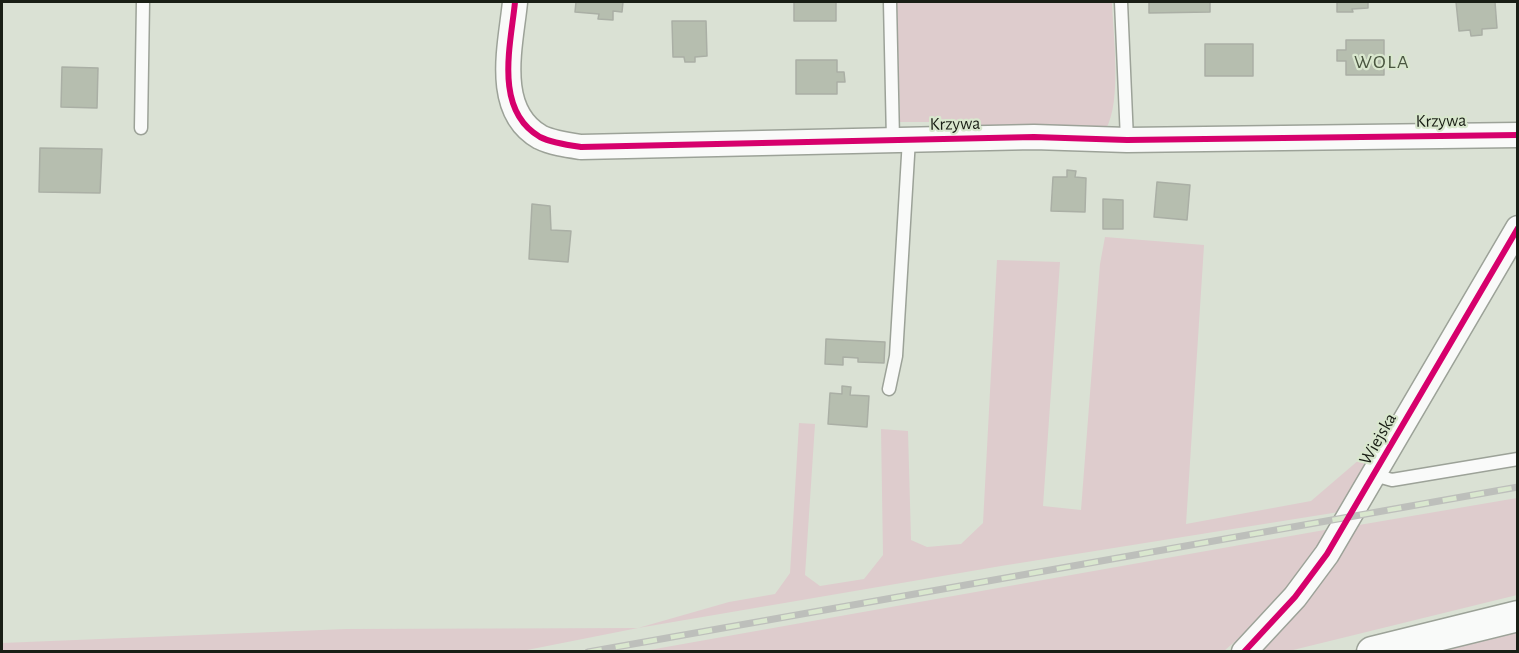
<!DOCTYPE html>
<html>
<head>
<meta charset="utf-8">
<style>
	body { margin:0 }
	#map { position:relative; width:1519px; height:653px; overflow:hidden; background:#dae1d4; font-family:"Alegreya Sans",sans-serif }
	canvas { display:block }
	.frame { position:absolute; inset:0; border:3px solid #191e15; pointer-events:none }
</style>
</head>
<body>
<div id="map">
<canvas width="1519" height="653"></canvas>
<div class="frame"></div>
</div>
<script>
const g = document.querySelector('canvas').getContext('2d');
g.lineJoin = 'round';
function fillPath(path, color) {
  g.fillStyle = color;
  g.fill(path, 'evenodd');
}
function stroke(path, color, width, dash) {
  g.strokeStyle = color;
  g.lineWidth = width;
  g.lineCap = dash ? 'butt' : 'round';
  g.setLineDash(dash || []);
  g.stroke(path);
}
function label(font, color, halo, rows, align = 'center') {
  g.font = font + ' "Alegreya Sans",sans-serif';
  g.lineWidth = 4.5;
  g.setLineDash([]);
  g.textBaseline = 'middle';
  g.strokeStyle = halo;
  g.fillStyle = color;
  for (const [text, x, y, turn = 0] of rows) {
    g.save();
    g.translate(x, y);
    g.rotate((+turn || 0) * Math.PI / 180);
    g.textAlign = isNaN(turn) ? turn : align;
    if (halo) g.strokeText(text, 0, 0);
    g.fillText(text, 0, 0);
    g.restore();
  }
}
const green = new Path2D(`
	M897,2H1112C1113,36 1122,100 1106,129L936,134L937,122H900Z
	M1105,237L1204,245L1186,524L1311,501L1381,441L1339,512L1001,566L638,628L522,651L2,652V643L346,629L638,628L729,602L775,594L790,573L799,423L815,424L805,575L820,586L864,579L883,555L881,429L908,431L911,540L927,547L961,544L983,523L997,260L1060,262L1043,506L1081,510L1100,264Z
	M1517,498V595L1289,651L1258,652L1316,584L1359,525Z
	M1330,529C1298,574 1267,616 1224,651L638,652Z
	M1517,631V651L1427,652Z`);
const building = new Path2D(`
	M576,2H623L622,12L613,11V20L598,19L599,14L575,12Z
	M794,2H836V21H794Z
	M1149,2H1210V12L1149,13Z
	M1337,2H1368V8L1352,9L1353,12H1337Z
	M1456,2H1495L1497,28L1482,29V35L1471,36L1470,30L1459,31Z
	M672,21H706L707,56L695,57V62H685L684,57H673Z
	M1346,40H1384V75H1346V61H1337V50H1346Z
	M1205,44H1253V76H1205Z
	M796,60H837V72H844L845,82H837V94H796Z
	M62,67L98,68L97,108L61,107Z
	M40,148L102,149L100,193L39,192Z
	M1067,170L1076,171L1075,177L1086,178L1085,212L1051,211L1053,177H1067Z
	M1157,182L1190,185L1187,220L1154,217Z
	M1103,199L1123,200V229H1103Z
	M532,204L550,206L551,230L571,231L568,262L529,259Z
	M826,339L885,342L884,363L858,362V358L843,357V365L825,364Z
	M842,386L851,387L850,395L869,396L867,427L828,424L830,393L842,394Z`);
const service = new Path2D(`
	M890,2L893,140
	M1121,2L1127,140
	M141,128L143,2
	M889,389L896,356L909,139
	M1374,475L1392,480L1518,459`);
const minor = new Path2D(`
	M515,2C511,44 493,110 540,137C552,143 567,145 581,147L1034,137L1127,140L1518,135
	M1244,652L1295,597L1327,554L1518,228`);
const tertiary = new Path2D(`
	M1372,652L1518,616`);
const rail = new Path2D(`
	M588,652L1518,487`);
const cycleway = new Path2D(`
	M515,2C511,44 493,110 540,137C552,143 567,145 581,147L1034,137L1127,140L1518,135
	M1244,652L1295,597L1327,554L1518,228`);
const streetNames = [
	["Krzywa",1441,121,-1],
	["Krzywa",955,124,-1],
	["Wiejska",1378,439,-60]
];
const neighbourhoodNames = [
	["WOLA",1382,62]
];
fillPath(green, '#decccd');
fillPath(building, '#b6beaf');
stroke(building, '#aaafa5', 1.5);
stroke(service, '#9ca298', 15);
stroke(minor, '#9ca298', 27);
stroke(tertiary, '#9ca298', 33);
stroke(service, '#f9faf9', 12);
stroke(minor, '#f9faf9', 24);
stroke(tertiary, '#f9faf9', 30);
stroke(rail, '#bdbfbb', 7);
stroke(rail, '#d9e7ce', 4.5, [14]);
stroke(cycleway, '#d6006c', 6);
label('18px', '#191e15', '#d9e7ce', streetNames);
g.letterSpacing = '1.5px';
label('20px', '#4a5640', '#d9e7ce', neighbourhoodNames);
g.letterSpacing = '0px';
</script>
</body>
</html>
